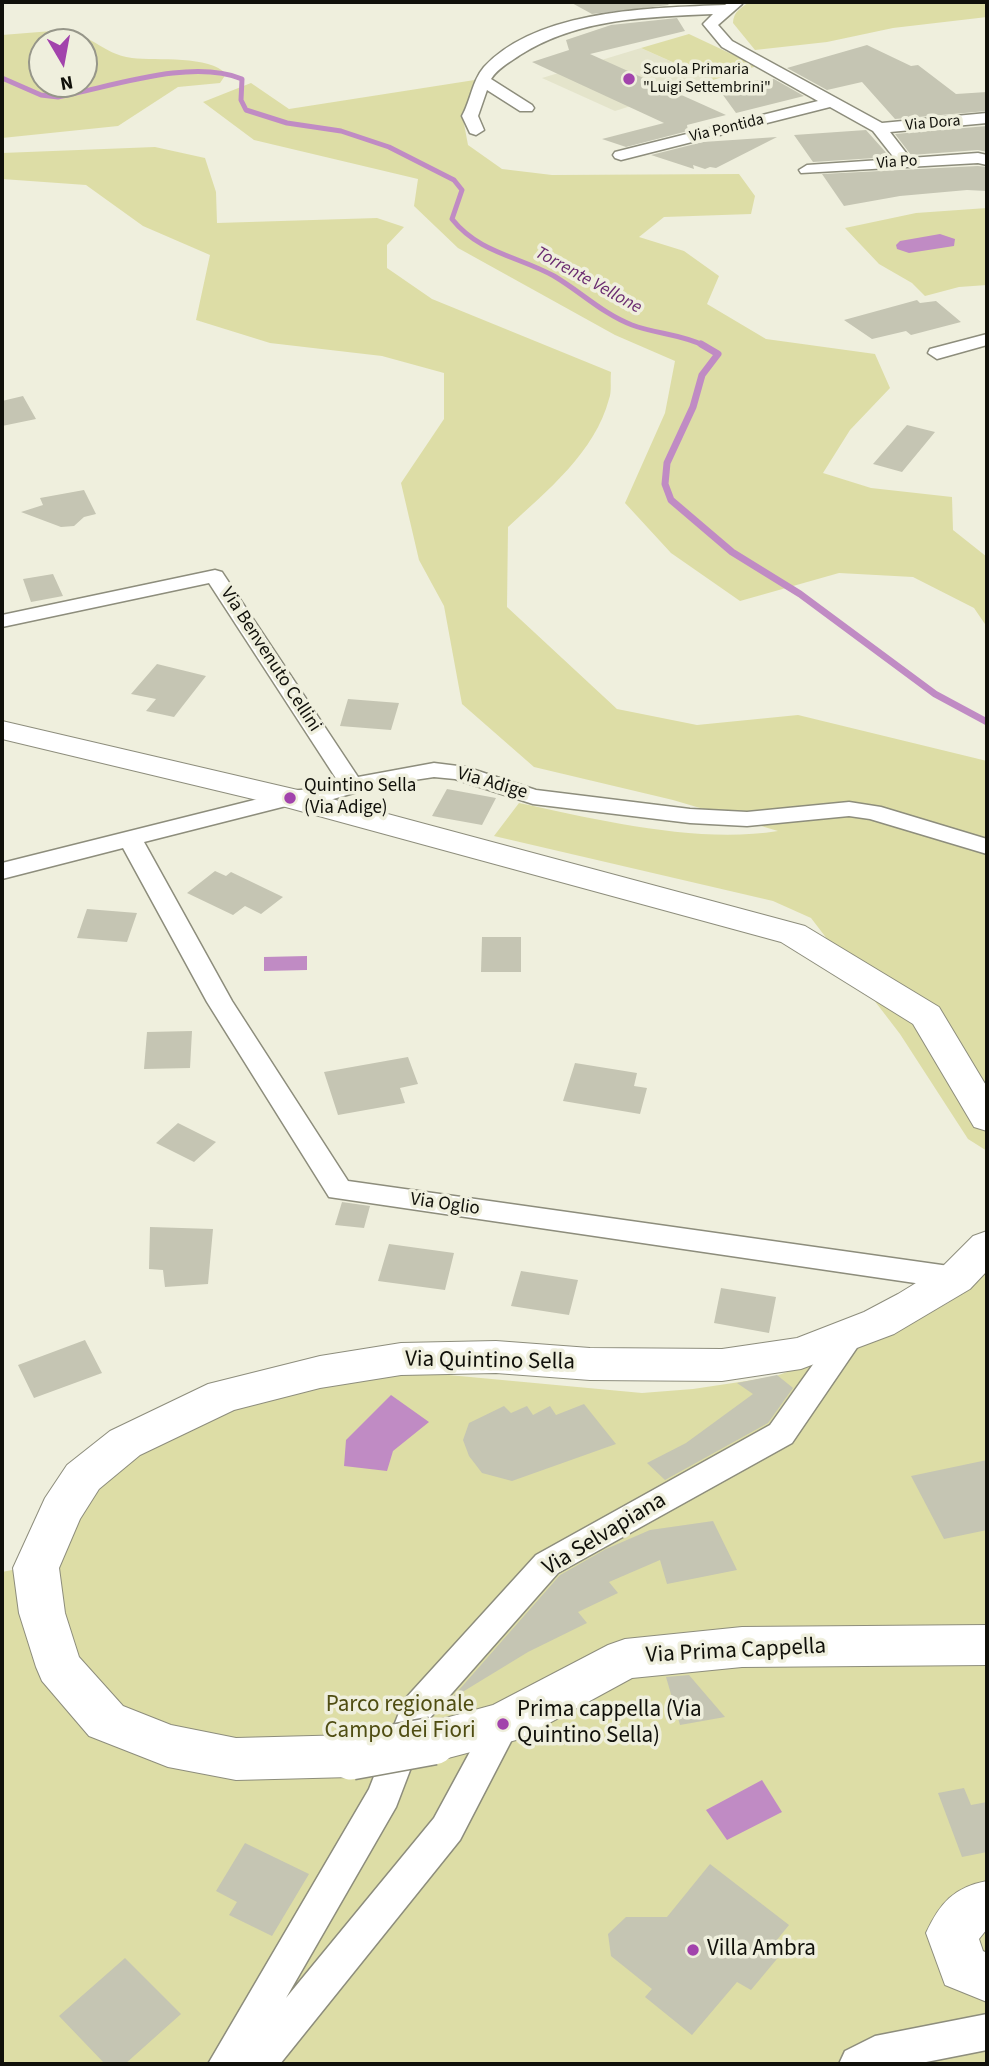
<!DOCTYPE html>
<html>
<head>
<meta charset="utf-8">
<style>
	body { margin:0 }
	#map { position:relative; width:989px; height:2066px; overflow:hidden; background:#efefdd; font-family:"Source Sans 3",sans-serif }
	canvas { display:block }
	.frame { position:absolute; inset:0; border:4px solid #10100a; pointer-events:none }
	.north { position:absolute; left:28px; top:28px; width:70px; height:70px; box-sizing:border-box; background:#efefdd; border:2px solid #969689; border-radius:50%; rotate:170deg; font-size:19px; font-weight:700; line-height:28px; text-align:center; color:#10100a }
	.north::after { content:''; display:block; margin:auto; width:24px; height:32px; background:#a243ac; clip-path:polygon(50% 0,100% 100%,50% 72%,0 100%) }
</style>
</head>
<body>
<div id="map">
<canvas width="989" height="2066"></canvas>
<div class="frame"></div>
<div class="north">N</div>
</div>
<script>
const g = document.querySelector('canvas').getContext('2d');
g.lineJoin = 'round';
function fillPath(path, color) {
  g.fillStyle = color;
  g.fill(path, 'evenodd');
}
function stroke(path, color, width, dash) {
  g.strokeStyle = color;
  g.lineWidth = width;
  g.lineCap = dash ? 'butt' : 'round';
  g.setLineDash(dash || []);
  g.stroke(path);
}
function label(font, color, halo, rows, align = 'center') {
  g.font = font + ' "Source Sans 3",sans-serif';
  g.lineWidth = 7;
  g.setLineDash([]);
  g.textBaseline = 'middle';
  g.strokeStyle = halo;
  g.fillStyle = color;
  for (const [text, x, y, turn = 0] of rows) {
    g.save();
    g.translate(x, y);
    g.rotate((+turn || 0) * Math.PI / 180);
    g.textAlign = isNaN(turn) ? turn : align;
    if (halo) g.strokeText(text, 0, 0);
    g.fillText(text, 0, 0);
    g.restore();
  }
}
const built = new Path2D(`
	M641,48L713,80L615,111L542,78Z`);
const green = new Path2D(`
	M749,2H987V17L893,28L827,42L755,50L733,23C733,12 741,8 749,2Z
	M52,31C92,30 100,54 132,58C157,61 210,55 226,74L220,83L178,87L118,126L2,138V35ZM42,42H84V84H42Z
	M689,34L757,66L713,80L641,48Z
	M481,79L462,113L468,145L502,169L552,175L739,174L755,196L751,214L664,217L639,237L684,251L719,276L707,304L766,339L875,354L890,388L850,430L823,473L871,488L952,497L953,530L987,557V627L974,608L913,577L839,573L740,601L671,553L625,503L665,413L675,361L615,335L458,248L414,206L418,179L254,140L203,102L251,83L289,109Z
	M155,147L205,158L216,192L217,223L377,218L404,227L387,245V268L432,299L611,372C610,381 612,391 609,399C595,452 547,491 508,527L507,607L617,709L697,725L798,715L987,761V1151L968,1139L900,1034L811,918L773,901L494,836L519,803C599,820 697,844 778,831L673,800L534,767L462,704L444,606L419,560L401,483L444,419V373L382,356L270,343L196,320L210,255L143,226L86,185L2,179V153Z
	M987,208V285L959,287L925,296L912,283L879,264L845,228L916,213Z
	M987,1270V2064H2V1572L57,1561L92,1493L133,1454L192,1420L353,1374L427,1373L642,1393L693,1389L773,1377L880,1339L948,1303Z`);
const water = new Path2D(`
	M940,234L955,239L954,246L909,253L897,249L896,245L900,241Z
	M307,956V970L264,971V957Z
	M391,1395L429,1422L393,1451L387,1471L344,1466L346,1440Z
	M762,1780L782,1812L727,1840L706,1810Z`);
const streamFar1 = new Path2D(`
	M2,78L41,95L58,97C111,87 191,58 242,79L241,100L246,110L287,123L341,131L389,147L454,180L462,190L452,219C479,253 518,256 554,276C581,292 603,314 632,325C656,334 681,334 705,346`);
const stream = new Path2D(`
	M701,344L718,354L702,375L693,407L667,463L665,484L671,500L732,552L800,594L935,694L987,722`);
const building = new Path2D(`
	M570,2H666L669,5L592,14Z
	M677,18L685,31L590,54L726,115L687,125L688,131L626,147L602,139L664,123L532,62L569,50L566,40L611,25Z
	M867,45L911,66L918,65L956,94L987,92V111L895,119L862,82L827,90L787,68Z
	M774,79L804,96L736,113L715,84Z
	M987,126V152L978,150L911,155L895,134Z
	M866,130L890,157L813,162L794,135Z
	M777,137L716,168L710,167L705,169L693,165L694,169L651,155L703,142Z
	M978,166L987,167V191L967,190L900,196L844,206L822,174Z
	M917,300L920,303L936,301L961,322L911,335L906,331L872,339L844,320Z
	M23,396L36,419L2,426V401Z
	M907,425L935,432L902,472L873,464Z
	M84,490L96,514L84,517L74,526L61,527L21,512L43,505L40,498Z
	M53,574L63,596L31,602L23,579Z
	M157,664L206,676L174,717L146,711L156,699L131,694Z
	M348,699L399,703L391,730L340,726Z
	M447,789L496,798L482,825L432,816Z
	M215,871L226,876L231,872L283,897L261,914L245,906L233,915L187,893Z
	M87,909L137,913L127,942L77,938Z
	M482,937H521V972H481Z
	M192,1031L190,1068L144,1069L147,1032Z
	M408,1057L418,1084L400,1088L405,1103L338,1115L324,1072Z
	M575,1063L637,1073L634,1086L647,1088L640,1114L563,1101Z
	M178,1123L216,1142L194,1162L156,1143Z
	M342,1202L370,1206L364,1228L335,1225Z
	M150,1227L213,1229L208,1284L165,1287L163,1270L149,1269Z
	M389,1244L454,1253L445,1290L378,1281Z
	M521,1271L578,1280L569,1315L511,1306Z
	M721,1288L776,1297L769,1333L714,1323Z
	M85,1340L102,1373L34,1398L18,1365Z
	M777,1375L793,1388L768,1423L665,1480L647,1463L686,1443L753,1394L737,1383Z
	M584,1404L616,1444L512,1481L482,1473L469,1456L463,1440L469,1423L504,1406L511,1413L527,1406L533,1415L550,1406L556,1415Z
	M987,1460V1530L944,1539L911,1476Z
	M713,1521L737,1570L667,1584L660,1560L609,1582L618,1593L578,1612L587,1623L528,1652L451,1699L560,1575L606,1549L650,1530Z
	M689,1675L725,1717L680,1725L666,1677Z
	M964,1788L971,1805L987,1802V1852L962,1857L938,1793Z
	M245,1843L309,1874L272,1936L229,1915L237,1902L216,1891Z
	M710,1864L789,1925L772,1946L781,1954L751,1990L737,1982L692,2035L645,1997L652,1989L611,1956L608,1934L626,1917H667Z
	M125,1958L181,2014L125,2064H105L59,2016Z`);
const street = new Path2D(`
	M729,2L742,4L718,25L732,41L882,123L987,113V123L890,132L910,158L978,153L987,155V165L978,163L801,173L799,170L807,165L895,159L873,131L830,107L621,160L615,158L613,155L615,152L818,101L722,47L703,24L713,14C647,17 578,18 520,55C510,62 498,68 491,79L532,105L534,108L532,111H520L487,90L478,116L484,130L476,135L470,133L462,116C471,100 472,81 484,67C538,9 652,8 725,5Z
	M987,334V345L937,359L928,353L930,349Z
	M215,570L222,572L358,777L434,763L466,767L536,790L690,809L747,812L849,802L881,807L987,839V854L870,819L849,816L747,826L690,823L533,804L455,779L434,777L381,785L323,802L290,805L144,842L232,1001L348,1181L956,1267L966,1270L971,1278L966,1286L956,1289L329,1197L207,1002L123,848L2,879V863L290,791L321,788L339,783L209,583L2,627V615Z
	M852,1322L863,1325L867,1333L792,1443L558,1573L430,1718L396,1807L286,1998L434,1818L491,1713L503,1709L515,1713L520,1724L460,1840L280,2064H208L369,1789L404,1700L536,1555L770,1425L841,1325Z
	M987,2014V2050L916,2064H839L845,2051L875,2036Z`);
const secondary = new Path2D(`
	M2,721L302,791L805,926L939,1007L987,1087V1131L974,1127L913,1024L781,942L282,806L2,739Z
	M987,1231V1271L970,1289L894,1334L801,1369L722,1381L590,1380L496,1373L401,1375L320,1388L234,1410L140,1455L99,1489L80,1519L59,1568L65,1613L79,1657L123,1706L171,1725L236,1738L351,1735L368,1741L375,1756L368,1771L351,1777L236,1780L168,1767L89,1736L42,1681L36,1667L19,1613L13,1568L45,1498L67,1465L110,1431L208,1384L320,1356L401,1343L496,1341L590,1348L722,1349L797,1338L864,1312L898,1294L942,1267L973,1236Z
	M987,1625V1665L742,1667L632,1678L520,1739L433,1762L416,1756L409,1741L416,1726L493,1705L608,1645L625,1639L742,1627Z
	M987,1881V1929L979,1939L983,1951L987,1953V2002L945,1985L926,1933C940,1903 954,1887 987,1881Z`);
const secondaryBridge = new Path2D(`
	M351,1756L433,1741`);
const markers = [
	[629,79,7,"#a243ac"],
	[290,798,7,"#a243ac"],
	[503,1724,7,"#a243ac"],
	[693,1950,7,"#a243ac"]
];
const farPoinames = [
	["Scuola Primaria",643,70],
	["\"Luigi Settembrini\"",643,88]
];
const farStreetnames = [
	["Via Dora",933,124,-5],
	["Via Pontida",727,129,-14],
	["Via Po",897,163,-4]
];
const farWaternames = [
	["Torrente Vellone",588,281,29]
];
const streetNames = [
	["Via Benvenuto Cellini",270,660,57],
	["Via Adige",492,784,16],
	["Via Oglio",445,1205,8]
];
const poiNames = [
	["Quintino Sella",304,787],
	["(Via Adige)",304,809]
];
const nearStreetnames = [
	["Via Quintino Sella",490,1362,1],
	["Via Selvapiana",605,1535,-31],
	["Via Prima Cappella",736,1652,-3]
];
const nearParknames = [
	["Parco regionale",400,1706],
	["Campo dei Fiori",400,1732]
];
const nearPoinames = [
	["Prima cappella (Via",517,1711],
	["Quintino Sella)",517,1737],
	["Villa Ambra",707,1950]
];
fillPath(built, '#e4e4cb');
fillPath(green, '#dddda6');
fillPath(water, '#c08bc4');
stroke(streamFar1, '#c08bc4', 5);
stroke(stream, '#c08bc4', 7);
fillPath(building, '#c5c5b3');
stroke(street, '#8d8d7c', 3);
stroke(secondary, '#8d8d7c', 2);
fillPath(street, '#fff');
fillPath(secondary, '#fff');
stroke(secondaryBridge, '#8d8d7c', 50, []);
stroke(secondaryBridge, '#fff', 47);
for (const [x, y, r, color] of markers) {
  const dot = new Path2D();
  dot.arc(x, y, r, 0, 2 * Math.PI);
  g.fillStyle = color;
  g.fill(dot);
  stroke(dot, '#efefdd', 2.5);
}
label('16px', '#10100a', '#efefdd', farPoinames, 'left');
label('16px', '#10100a', '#efefdd', farStreetnames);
label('italic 18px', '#6a2b70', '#efefdd', farWaternames);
label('19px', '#10100a', '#efefdd', streetNames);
label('19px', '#10100a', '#efefdd', poiNames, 'left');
label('23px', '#10100a', '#efefdd', nearStreetnames);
label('23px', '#4f4d12', '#efefdd', nearParknames);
label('23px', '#10100a', '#efefdd', nearPoinames, 'left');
</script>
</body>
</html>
